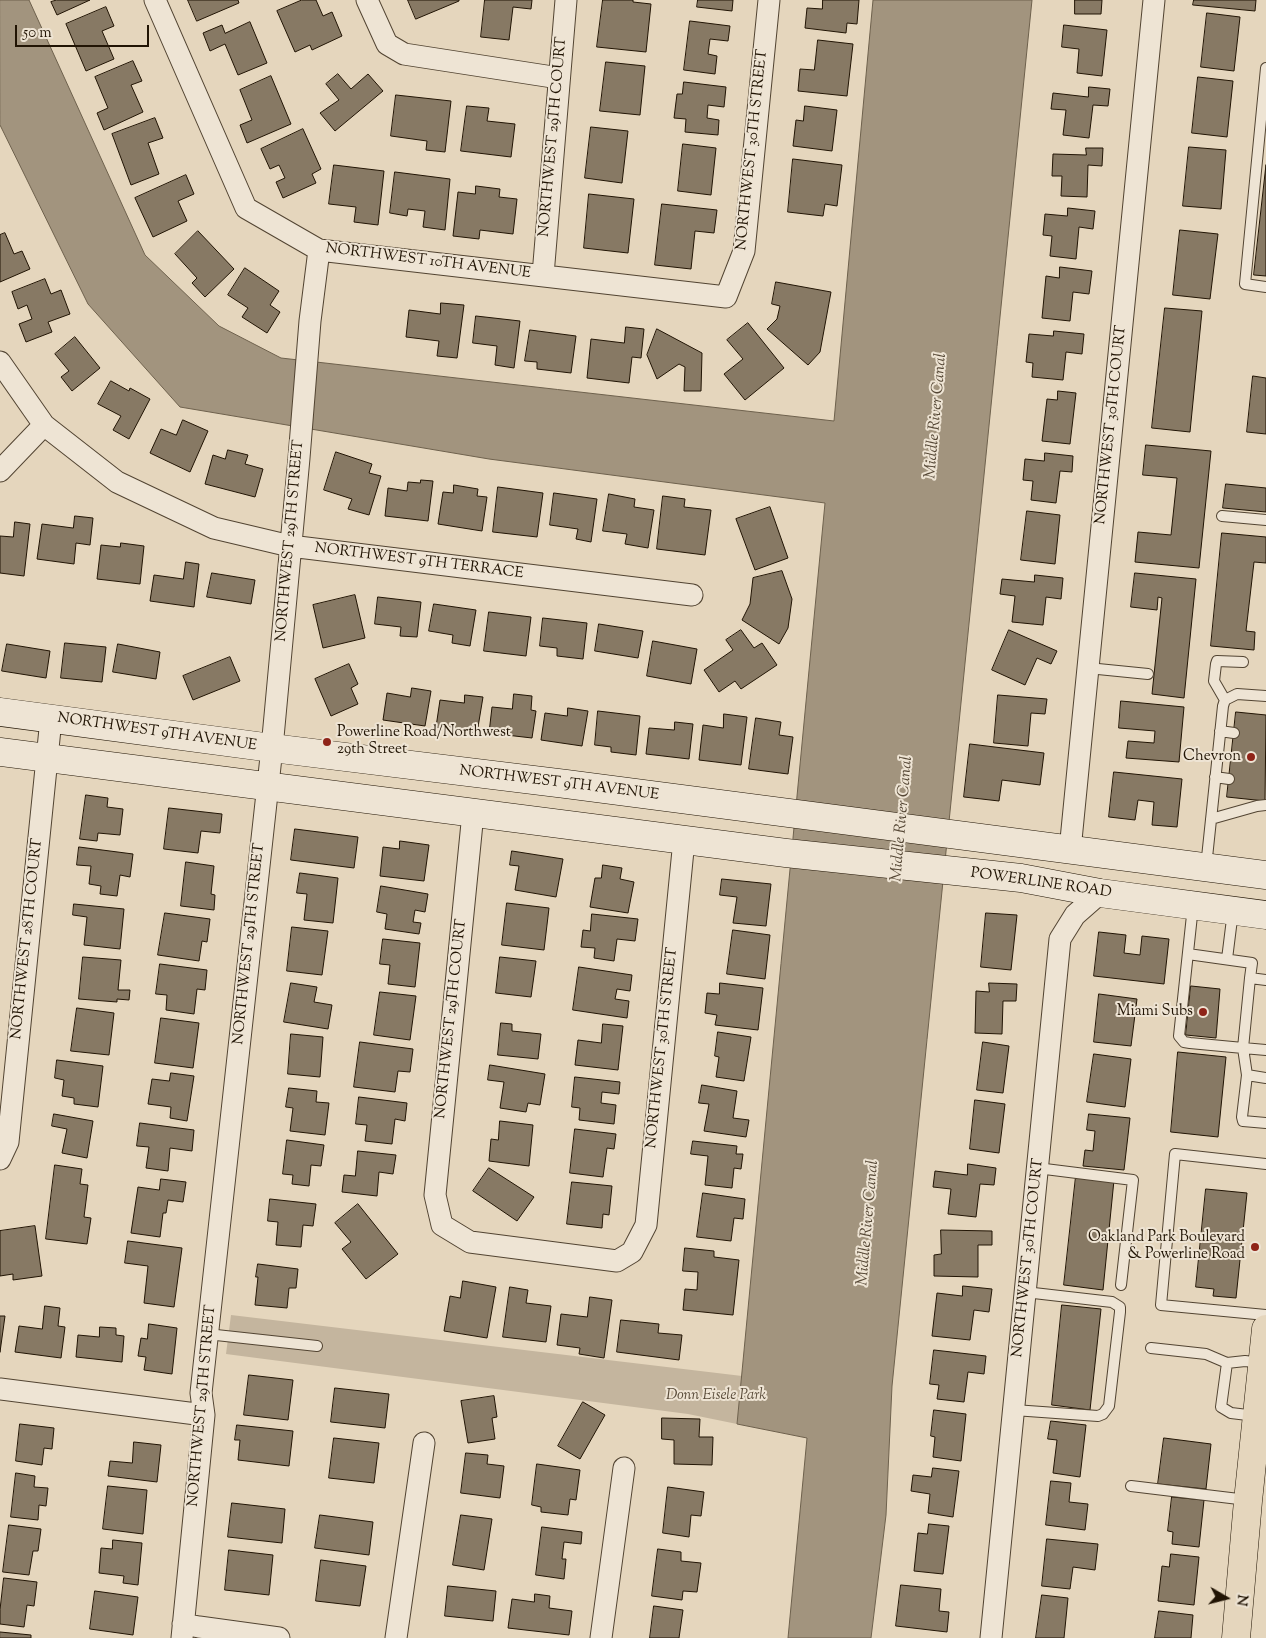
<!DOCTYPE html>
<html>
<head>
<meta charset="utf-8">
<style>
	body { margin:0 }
	#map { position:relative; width:1266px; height:1638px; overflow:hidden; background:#e5d6bd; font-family:"Sorts Mill Goudy",serif }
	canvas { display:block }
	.north { position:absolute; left:1201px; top:1573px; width:50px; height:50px; -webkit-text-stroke:4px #eee4d4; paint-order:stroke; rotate:98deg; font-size:14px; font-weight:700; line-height:20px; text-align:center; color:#211404 }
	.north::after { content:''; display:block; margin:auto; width:18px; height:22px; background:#211404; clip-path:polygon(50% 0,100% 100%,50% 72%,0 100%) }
	.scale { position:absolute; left:15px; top:25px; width:134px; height:22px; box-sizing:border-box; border:2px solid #211404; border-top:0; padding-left:6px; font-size:15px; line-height:18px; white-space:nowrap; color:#211404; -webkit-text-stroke:4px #eee4d4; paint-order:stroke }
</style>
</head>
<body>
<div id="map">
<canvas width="1266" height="1638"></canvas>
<div class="north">N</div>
<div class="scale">50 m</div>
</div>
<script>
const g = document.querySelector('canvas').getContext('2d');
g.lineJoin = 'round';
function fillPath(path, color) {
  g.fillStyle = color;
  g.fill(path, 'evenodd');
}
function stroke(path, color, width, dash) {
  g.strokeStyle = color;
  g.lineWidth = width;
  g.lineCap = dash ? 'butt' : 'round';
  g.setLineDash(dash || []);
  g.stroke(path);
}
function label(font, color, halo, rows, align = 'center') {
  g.font = font + ' "Sorts Mill Goudy",serif';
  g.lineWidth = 4;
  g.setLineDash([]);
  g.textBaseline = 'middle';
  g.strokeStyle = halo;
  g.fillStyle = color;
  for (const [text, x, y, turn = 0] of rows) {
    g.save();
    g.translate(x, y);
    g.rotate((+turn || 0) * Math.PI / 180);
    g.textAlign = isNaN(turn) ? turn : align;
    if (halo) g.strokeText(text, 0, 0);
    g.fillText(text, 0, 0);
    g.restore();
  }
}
const green = new Path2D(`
	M231,1315L742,1376L737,1424L688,1414L226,1354Z`);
const water = new Path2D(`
	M0,0H29L145,255L219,326L281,358L834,421L873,0H1032L892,1386L886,1515L871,1638H788L807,1438L737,1424L825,503L489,459L180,407L88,304L0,125Z`);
const building = new Path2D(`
	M57,0H90L57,15L51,2Z
	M188,0H238L239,3L197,21Z
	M302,0H316L323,16L332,12L342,36L312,50L310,45L295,52L277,11Z
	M408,0H459V1L416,19Z
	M485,0H532L531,9L513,7L509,40L481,37Z
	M603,0H633V2L651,4L646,52L597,47Z
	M698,0H733L732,11L697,7Z
	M823,0H859L857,24L847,23L846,33L805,28L807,8L822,9Z
	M1075,0H1102L1101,14H1075Z
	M1194,0H1256L1255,11L1193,5Z
	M106,7L114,26L102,31L114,59L86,71L66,24Z
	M1207,13L1240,17L1234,71L1201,67Z
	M690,21L730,26L728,41L710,39L708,54L717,56L715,74L684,70Z
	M250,22L267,63L238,75L225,44L210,51L203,33L222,25L225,33Z
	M1064,25L1107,30L1102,76L1077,73L1079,49L1062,47Z
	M818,40L853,44L847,96L798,91L800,69L814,70Z
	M133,61L142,81L131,85L143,112L104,130L97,113L108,108L95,77Z
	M606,62L645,66L640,115L600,111Z
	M338,74L351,89L368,74L383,91L335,131L320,113L339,100L326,84Z
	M271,76L291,124L247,143L240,125L252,120L240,90Z
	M1198,77L1233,81L1227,137L1192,133Z
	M684,82L726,87L724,107L708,105L707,118L719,120L718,135L685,132L686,119L674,118L677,94H682Z
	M1089,87L1110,89L1108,106L1093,105L1089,138L1063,135L1066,110L1051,109L1053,93L1088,97Z
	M396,95L451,101L445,152L426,150L427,141L391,136Z
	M467,106L489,108L487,121L515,124L511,157L461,151Z
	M805,106L837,110L832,151L793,146L796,120L803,121Z
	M155,118L163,138L148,143L159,174L131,185L112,134Z
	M591,127L628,131L622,183L585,178Z
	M303,129L321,169L312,174L316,183L283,198L276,182L285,178L279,165L270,169L261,149Z
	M683,144L716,148L711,195L678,191Z
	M1189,147L1226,150L1221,209L1183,206Z
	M1086,148H1103L1102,166L1088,165L1087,197L1061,196L1062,176H1052L1053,154L1086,155Z
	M793,159L842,165L837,206L825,204L823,216L788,212Z
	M334,165L384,171L378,225L354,222L356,207L329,204Z
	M1266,165V276L1254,275Z
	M395,172L450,179L445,230L423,227L425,211L408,209L407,216L390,213Z
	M186,175L194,194L178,201L187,221L153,237L135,198Z
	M476,186L500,189L499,197L517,199L513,234L480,230L479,239L453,236L458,192L475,194Z
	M589,194L634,199L628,253L584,248Z
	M662,204L717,210L714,233L695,231L691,269L655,265Z
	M1068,208L1095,211L1093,229L1079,227L1076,259L1050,256L1052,236L1043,235L1045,214L1067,216Z
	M1180,230L1218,234L1210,299L1173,295Z
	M198,231L234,269L205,297L192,283L197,278L175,254Z
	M5,233L14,254L22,251L30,269L0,282V235Z
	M1060,267L1092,271L1089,294L1073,292L1070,321L1042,318L1046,276L1059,278Z
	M245,268L279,291L270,305L280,312L267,333L242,317L248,308L228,295Z
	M45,279L51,294L61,290L70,314L48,322L52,332L26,342L19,324L32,319L27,305L18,309L12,292Z
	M776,282L831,292L820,352L808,365L767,329L777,319L780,306L772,304Z
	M441,303L464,305L457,358L437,356L439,341L406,337L409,310L440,314Z
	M1165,308L1202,311L1190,432L1152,428Z
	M476,316L520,321L514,368L495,365L497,346L473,343Z
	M748,323L784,368L745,400L724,374L743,359L727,340Z
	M626,327L644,329L641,358L632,357L629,383L587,378L591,339L624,343Z
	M657,329L702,353L701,391H684L685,367L679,364L657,379L647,355Z
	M530,330L576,336L571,373L537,369V362L525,361Z
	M1054,331L1084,334L1082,354L1066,352L1063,380L1032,377L1033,363L1026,362L1029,334L1053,336Z
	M75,337L100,368L72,391L61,377L69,371L55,354Z
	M1253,376L1266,378V434L1247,432Z
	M111,381L129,391L130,388L150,399L129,439L113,430L121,416L98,404Z
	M1058,391L1076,393L1070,444L1042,441L1047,399L1057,400Z
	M183,420L208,431L190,472L150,453L161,429L176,435Z
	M1146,445L1211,451L1199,568L1135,562L1138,532L1171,535L1177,478L1143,475Z
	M228,450L248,455L245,464L263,469L255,497L205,484L213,455L225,459Z
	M336,452L372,464L369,473L381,476L369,515L348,509L352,499L324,490Z
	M1045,453L1073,456L1072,472L1060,471L1056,503L1031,500L1033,481L1023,480L1025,459L1044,461Z
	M421,480L433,481L428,521L385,516L388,488L407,491L408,482L420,483Z
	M1226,484L1266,488V512L1223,508Z
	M454,485L478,489L477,496L487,497L482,531L438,524L443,492L453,493Z
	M498,487L543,493L537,537L493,532Z
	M554,493L597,499L591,542L576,539L578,529L550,525Z
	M609,494L635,499L634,507L654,510L648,548L625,544L627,534L603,531Z
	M663,496L685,499L684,507L711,510L705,555L657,549Z
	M770,507L788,558L755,570L736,519Z
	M1027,511L1060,515L1055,564L1021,560Z
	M75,516L93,518L90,545L76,543L74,564L37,559L42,524L73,528Z
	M15,522L30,524L24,576L0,573V536L13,537Z
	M1222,533L1266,537V563L1254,562L1246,631L1255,632L1254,650L1211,646Z
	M121,543L144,546L140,584L97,579L101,545L120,547Z
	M186,562L199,564L194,607L150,601L154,575L183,579Z
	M782,571L792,599L788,628L779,644L742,620L750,604L753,578Z
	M212,573L255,580L251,604L207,597Z
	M1135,573L1196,579L1184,698L1152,694L1162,598L1158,597L1157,610L1131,607Z
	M1035,575L1063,578L1061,599L1046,597L1043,625L1012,622L1015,596L1000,594L1002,579L1034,582Z
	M355,595L365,638L323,648L313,605Z
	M378,597L421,602L417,637L400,636L401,627L375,624Z
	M434,604L476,610L470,646L452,643L453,635L429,631Z
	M489,612L531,617L526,656L484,651Z
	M543,618L587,623L583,659L557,656V648L540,646Z
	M599,624L643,631L638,658L595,651Z
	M741,630L754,648L762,643L777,665L741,689L735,681L719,692L704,670L733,650L726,640Z
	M1009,630L1057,651L1051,664L1037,658L1025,685L992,670Z
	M653,641L697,649L691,684L647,676Z
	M65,643L106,647L102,682L61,678Z
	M7,644L50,651L46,678L2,671Z
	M118,644L160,652L156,679L113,672Z
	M230,657L240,681L193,700L183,676Z
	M349,664L358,684L351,688L358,704L331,716L315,679Z
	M412,688L431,691L425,726L383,720L387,693L410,697Z
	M514,694L532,696L531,710L536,711L532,738L489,733L492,707L512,709Z
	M465,695L483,697L477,733L436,727L440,700L464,703Z
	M998,695L1047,699L1045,714L1031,713L1028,746L994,743Z
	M1121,701L1184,707L1179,762L1126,758L1128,741L1154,743L1155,731L1119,728Z
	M568,708L588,711L582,746L541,740L545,713L567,716Z
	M598,711L640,716L636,755L611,752V747L595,745Z
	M1236,712L1266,715L1265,801L1227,797Z
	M724,714L747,717L741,765L699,760L703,725L723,728Z
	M756,718L781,722L779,735L793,737L788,774L749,769Z
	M675,722L693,724L689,759L646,754L649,728L674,730Z
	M970,744L1044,753L1040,785L1002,780L999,801L964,797Z
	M1114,772L1182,779L1177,827L1152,825L1154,802L1138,800L1135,820L1109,817Z
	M86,795L108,798L107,807L123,809L120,835L98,833L97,841L80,839Z
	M169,808L222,814L220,833L201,831L198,853L164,849Z
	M295,829L358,837L354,868L291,860Z
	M400,841L429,845L424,881L380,876L383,847L399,849Z
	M79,847L133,854L130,877L120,875L117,896L100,894L101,886L89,884L91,866L77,865Z
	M512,851L563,859L556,897L515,890L519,866L510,865Z
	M186,862L214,866L211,894L215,895L214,910L181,906Z
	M603,865L622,868L620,879L634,882L628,913L590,907L595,878H601Z
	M300,873L338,878L333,923L304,920L307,894L297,893Z
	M722,879L771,884L766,926L733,923L737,897L720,895Z
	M381,886L428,894L425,912L415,910L413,922L421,923L419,934L385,929L387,914L377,912Z
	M507,903L549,908L544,950L502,945Z
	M74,904L124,909L120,949L84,945L87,917L73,915Z
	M165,913L210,919L207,942L202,941L199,961L158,955Z
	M986,913L1017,915L1011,970L981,967Z
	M592,914L638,919L635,941L617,939L614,961L594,958L595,948L581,947L583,930L590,931Z
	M292,927L328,931L322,975L287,971Z
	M733,930L770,935L765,979L727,974Z
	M1099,932L1126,935L1124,953L1140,955L1142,936L1169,939L1164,984L1094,976Z
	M383,939L420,943L415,987L388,984L390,965L380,964Z
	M83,957L121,960L118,990H130L129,1000L117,999V1002L79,999Z
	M500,957L536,961L531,997L496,993Z
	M160,964L207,970L205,990L197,989L194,1014L166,1010L167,995L156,994Z
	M579,967L632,975L630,991L617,989L615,999L629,1001L627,1018L573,1010Z
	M291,983L317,987L314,1002L332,1005L328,1029L284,1022Z
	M720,983L763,988L758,1030L715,1025L717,1015L705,1013L707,993L719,994Z
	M989,983L1017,984L1016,1001H1003L1002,1034L975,1033L976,991L989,992Z
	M1191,986L1220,989L1216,1038L1186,1035Z
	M380,992L416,996L410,1040L374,1035Z
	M1099,994L1137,999L1131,1046L1094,1042Z
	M77,1008L114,1013L109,1055L71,1051Z
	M161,1018L199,1023L193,1068L155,1063Z
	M501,1023L512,1024V1031L541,1034L538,1059L498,1055Z
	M603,1024L623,1026L618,1070L575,1065L578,1040L601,1043Z
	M718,1032L751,1037L744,1081L716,1077L719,1057L715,1056Z
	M291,1034L323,1037L320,1077L288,1074Z
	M360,1042L413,1049L410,1072L398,1071L395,1092L354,1087Z
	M983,1042L1009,1046L1003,1093L977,1090Z
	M1178,1052L1226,1057L1218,1137L1171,1132Z
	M1094,1054L1131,1059L1125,1107L1087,1102Z
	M57,1060L103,1066L98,1107L74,1104V1098L62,1096L64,1080L55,1078Z
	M490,1065L545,1074L540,1105L528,1103L526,1112L500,1108L504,1082L488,1080Z
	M171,1073L194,1076L187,1121L170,1118L171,1107L148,1104L152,1079L169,1081Z
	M575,1077L620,1082L619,1094L602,1092L601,1103L616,1105L614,1124L579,1120L580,1108L572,1107Z
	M702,1085L737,1091L733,1118L749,1120L746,1137L704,1131L709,1104L699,1103Z
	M289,1088L317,1091L316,1102L329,1103L325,1135L290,1131L293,1108L286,1107Z
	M359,1097L407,1103L405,1121L395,1119L392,1144L365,1141L367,1125L356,1124Z
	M975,1100L1005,1104L999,1153L970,1149Z
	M54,1114L93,1121L87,1158L62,1153L67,1129L52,1126Z
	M1089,1114L1130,1118L1124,1170L1083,1166L1085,1150L1093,1151L1095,1131L1087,1130Z
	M500,1121L533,1125L529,1166L489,1161L491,1139L498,1140Z
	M140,1123L194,1130L192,1151L170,1148L168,1171L146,1168L149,1147L137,1146Z
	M575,1129L616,1134L614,1149L607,1148L603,1177L570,1173Z
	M287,1140L324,1145L321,1166L311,1165L309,1186L292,1184L293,1175L283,1174Z
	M693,1141L737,1146L736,1154H743L741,1169L734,1168L732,1188L705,1185L708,1156L691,1154Z
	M358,1151L396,1155L393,1174L379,1172L377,1196L342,1192L344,1175L355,1176Z
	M968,1164L996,1168L994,1185L980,1184L976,1217L948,1214L951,1189L933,1187L935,1171L967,1175Z
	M55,1165L82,1169L80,1184L88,1185L84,1217L91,1218L87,1244L46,1239Z
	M489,1168L534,1197L517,1221L473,1191Z
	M1076,1176L1114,1180L1103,1290L1064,1285Z
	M161,1179L186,1182L183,1202L168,1200L166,1213H163L160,1237L131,1233L138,1187L159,1190Z
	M572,1182L612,1186L609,1215L603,1214L602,1228L567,1224Z
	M1206,1189L1247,1193L1236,1298L1213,1296L1214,1289L1196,1287Z
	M703,1193L745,1199L743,1219L734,1218L731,1241L697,1237Z
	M270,1199L316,1204L313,1226L303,1225L301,1247L276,1245L278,1222L268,1221Z
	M358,1204L398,1254L366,1279L342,1249L351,1242L335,1223Z
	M35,1226L42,1276L13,1280V1274L0,1276V1231Z
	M941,1230L992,1231V1245H978V1277L934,1276V1255L941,1254Z
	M128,1241L182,1248L174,1307L144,1303L148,1266L125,1263Z
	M685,1248L714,1251V1257L739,1260L733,1315L683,1310L685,1289L697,1290L698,1272L683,1271Z
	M258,1264L298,1269L296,1288H289L287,1308L255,1305L258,1277H256Z
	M463,1281L496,1287L487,1338L444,1331L450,1296L460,1298Z
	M963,1286L992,1289L989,1312L974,1310L970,1340L932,1336L937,1293L962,1296Z
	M510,1287L528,1290L526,1303L551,1306L546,1342L503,1337Z
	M590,1297L612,1300L604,1358L579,1354L580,1348L557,1345L561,1314L587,1317Z
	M1062,1305L1101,1309L1090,1410L1052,1405Z
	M45,1306L60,1308L58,1326L65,1327L61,1358L15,1352L19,1326L42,1329Z
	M0,1316H5L0,1352Z
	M621,1320L659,1324L658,1333L682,1335L679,1360L617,1352Z
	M149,1324L177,1328L172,1374L144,1370L146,1357L138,1356L141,1338L147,1339Z
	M100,1327L116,1328V1335L124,1336L122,1362L76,1357L78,1335L99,1337Z
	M934,1350L986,1356L984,1374L968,1372L964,1402L937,1399L939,1385L930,1384Z
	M249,1375L293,1380L288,1420L244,1415Z
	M335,1388L389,1394L385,1428L331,1422Z
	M494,1396L497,1417L492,1418L495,1439L468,1443L461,1401Z
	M583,1402L605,1415L580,1459L558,1446Z
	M934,1410L966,1414L961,1461L933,1457L935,1437L931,1436Z
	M662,1418L700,1419L699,1437H713L712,1465L674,1464V1440L662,1439Z
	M1051,1421L1086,1425L1080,1477L1053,1473L1057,1440L1048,1439Z
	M20,1424L54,1428L52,1449L44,1448L42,1465L16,1461Z
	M237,1425L293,1431L289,1466L238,1460L240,1440H235Z
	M334,1438L379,1443L374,1483L329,1478Z
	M1164,1438L1211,1444L1206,1489L1158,1484Z
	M134,1442L161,1445L157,1482L108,1476L110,1461L132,1463Z
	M466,1453L488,1455L487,1464L504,1466L500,1498L461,1493Z
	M537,1464L580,1470L576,1500L570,1499L568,1515L541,1512V1507L532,1505Z
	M933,1468L959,1471L953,1517L928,1513L930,1494L911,1491L913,1475L931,1477Z
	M16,1473L35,1476L34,1487L48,1488L46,1506L39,1505L38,1520L11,1517Z
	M1051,1481L1071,1483L1069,1502L1088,1504L1085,1530L1046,1525Z
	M108,1486L147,1490L143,1534L103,1529Z
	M668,1487L704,1492L701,1516L691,1515L689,1537L663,1533Z
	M1172,1497L1204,1500L1199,1547L1172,1544L1173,1532L1168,1531Z
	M232,1503L285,1509L282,1543L228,1537Z
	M320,1515L373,1522L369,1555L315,1548Z
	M461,1515L492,1519L484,1570L453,1565Z
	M929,1524L949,1526L943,1574L914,1571L918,1533L927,1534Z
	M9,1525L41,1529L38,1551H33L29,1575L3,1572Z
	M542,1527L582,1532L581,1544L564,1542L562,1559H566L564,1579L536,1575Z
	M1047,1539L1098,1544L1095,1570L1073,1567L1070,1589L1042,1586Z
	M113,1540L142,1543L138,1585L123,1583L124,1576L99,1573L101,1548L112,1549Z
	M658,1549L681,1552V1561L701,1563L697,1592L683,1591L682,1600L652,1596Z
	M229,1550L273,1555L269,1595L225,1590Z
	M1171,1554L1199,1557L1194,1605L1158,1601L1162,1566L1169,1567Z
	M321,1560L366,1566L360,1606L316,1601Z
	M4,1578L37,1582L34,1606L27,1605L24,1627L0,1624V1610Z
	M901,1585L941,1589L939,1611L949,1612L947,1632L896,1626Z
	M448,1586L496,1591L493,1621L445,1616Z
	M95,1591L138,1597L133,1635L90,1629Z
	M535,1594L550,1596L549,1608L572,1611L569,1635L508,1628L512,1599L534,1602Z
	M1042,1595L1068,1598L1064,1638H1036Z
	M654,1606L683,1610L679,1638H650Z
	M1159,1611L1193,1615L1191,1638H1155Z
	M0,1632L31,1635V1638H0Z`);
const service = new Path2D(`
	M1266,68L1245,284L1266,287
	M1222,516L1266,520
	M1088,668L1148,674
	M1225,700L1214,681L1216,664L1217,661L1243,662
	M1220,731L1234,733
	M1215,777L1229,779
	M1211,819L1257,806L1266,805
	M1206,867L1223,706L1225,700L1237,694L1266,696
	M1193,906L1179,1036L1184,1042L1190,1043L1243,1048L1247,1075L1242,1117L1243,1121L1266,1123
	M1188,954L1252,963L1250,978
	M1227,959L1233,911
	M1266,980L1250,978L1243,1048L1266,1050
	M1247,1075L1266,1078
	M1266,1164L1175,1154L1161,1305L1266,1315
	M1037,1168L1133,1180L1121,1285
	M207,1334L317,1346
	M1151,1348L1206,1354L1227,1363
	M1014,1410L1098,1416L1103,1414L1109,1406L1120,1312V1307L1112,1302L1025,1292
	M1256,1416L1231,1413L1221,1407L1227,1363L1245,1361L1261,1363
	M1131,1486L1247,1500`);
const minor = new Path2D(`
	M155,0L246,208L319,250L726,297L744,251L769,0
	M367,0L387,44L404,54L559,78
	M543,275L566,0
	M0,362L44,425L117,482L214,528L290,546L692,595
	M0,471L44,425
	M473,813L435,1195L442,1225L470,1242L617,1261L632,1252L646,1225L684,840
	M1070,850L1154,0
	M0,1159L8,1142L51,719
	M0,1389L204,1415
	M183,1624L199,1627L279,1638
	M182,1638L204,1415L201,1393L272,748L299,458L310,321L319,250
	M396,1638L424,1443
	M601,1638L624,1468
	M991,1638L1060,939L1075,915L1100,893`);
const secondary = new Path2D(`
	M0,712L272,748L566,784L1266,875
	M0,752L786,853L1021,878L1100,893L1266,915`);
const primary = new Path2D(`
	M1236,1638L1248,1501L1266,1329`);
const markers = [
	[327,742,5,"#8f2418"],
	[1251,757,5,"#8f2418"],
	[1203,1012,5,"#8f2418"],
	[1255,1247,5,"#8f2418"]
];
const streetNames = [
	["NORTHWEST 29TH COURT",554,137,-85],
	["NORTHWEST 30TH STREET",753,150,-84],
	["NORTHWEST 10TH AVENUE",428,262,7],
	["NORTHWEST 30TH COURT",1112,425,-84],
	["NORTHWEST 29TH STREET",291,541,-85],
	["NORTHWEST 9TH TERRACE",419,562,7],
	["NORTHWEST 9TH AVENUE",157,733,8],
	["NORTHWEST 9TH AVENUE",559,784,7],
	["POWERLINE ROAD",1041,884,8],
	["NORTHWEST 28TH COURT",28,939,-84],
	["NORTHWEST 29TH STREET",250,944,-84],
	["NORTHWEST 29TH COURT",452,1019,-84],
	["NORTHWEST 30TH STREET",663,1048,-84],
	["NORTHWEST 30TH COURT",1029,1258,-84],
	["NORTHWEST 29TH STREET",203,1406,-85]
];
const poiNames = [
	["Powerline Road/Northwest",337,733,"left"],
	["29th Street",337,750,"left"],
	["Chevron",1241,757],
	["Miami Subs",1193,1012],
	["Oakland Park Boulevard",1245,1238],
	["& Powerline Road",1245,1255]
];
const parkNames = [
	["Donn Eisele Park",716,1396]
];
const waterNames = [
	["Middle River Canal",937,416,-85],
	["Middle River Canal",903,819,-85],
	["Middle River Canal",869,1223,-85]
];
fillPath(green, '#c4b59e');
fillPath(water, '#a2947e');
stroke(water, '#6e614d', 1);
fillPath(building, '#877964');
stroke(building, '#211404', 1);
stroke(service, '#524432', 12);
stroke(minor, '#524432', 23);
stroke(secondary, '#211404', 29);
stroke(primary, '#211404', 29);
stroke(service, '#eee4d4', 10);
stroke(minor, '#eee4d4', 21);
stroke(secondary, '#eee4d4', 28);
stroke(primary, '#e5d6bd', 28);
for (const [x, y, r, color] of markers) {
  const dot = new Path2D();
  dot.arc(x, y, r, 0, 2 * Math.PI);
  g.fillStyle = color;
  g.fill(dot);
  stroke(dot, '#eee4d4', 2);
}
label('15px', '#211404', '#eee4d4', streetNames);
label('15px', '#211404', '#eee4d4', poiNames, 'right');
label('italic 15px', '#5a4c3a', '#eee4d4', parkNames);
label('italic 16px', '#554735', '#eee4d4', waterNames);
</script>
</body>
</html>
